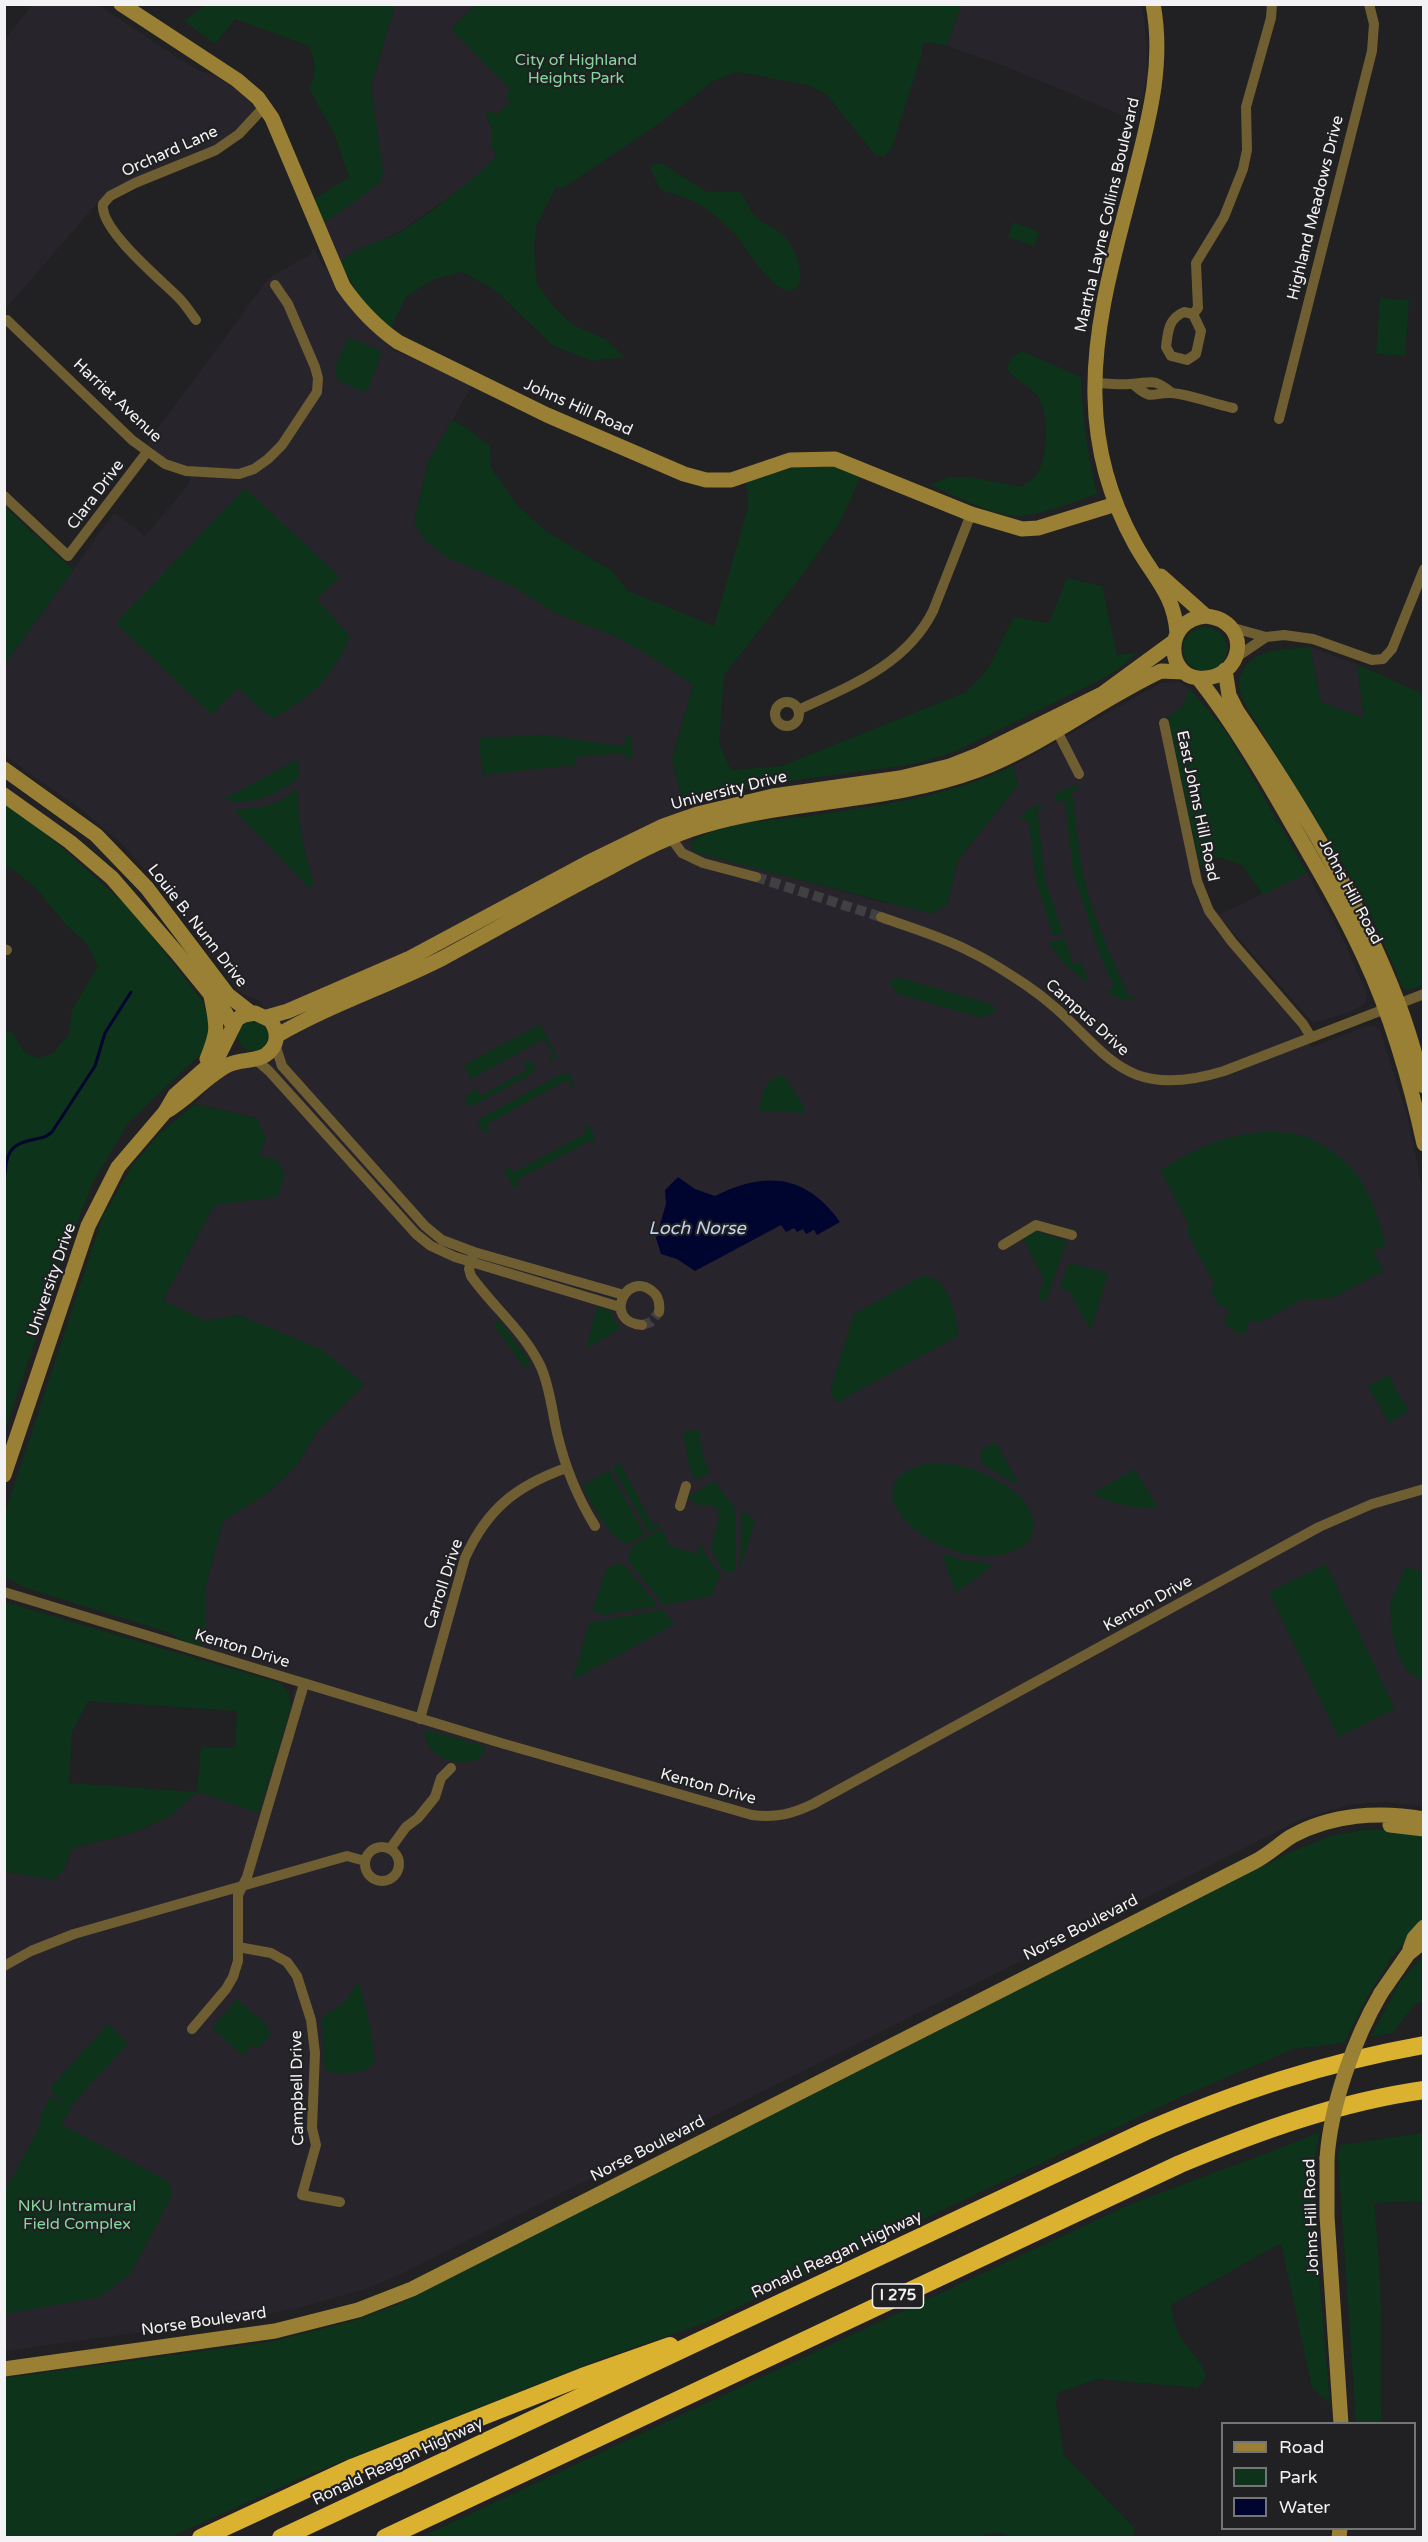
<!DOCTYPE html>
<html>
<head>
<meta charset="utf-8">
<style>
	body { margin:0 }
	#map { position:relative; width:1428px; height:2542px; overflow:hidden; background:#212022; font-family:"Varela Round",sans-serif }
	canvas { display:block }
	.frame { position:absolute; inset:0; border:6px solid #f3f2f4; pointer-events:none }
	.legend { position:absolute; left:1221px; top:2422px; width:195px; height:108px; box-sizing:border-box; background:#212022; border:2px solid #757476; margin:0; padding:8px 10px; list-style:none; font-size:18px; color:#f3f2f4 }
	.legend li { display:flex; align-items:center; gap:12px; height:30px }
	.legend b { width:30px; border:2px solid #757476 }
</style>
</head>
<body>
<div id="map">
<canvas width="1428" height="2542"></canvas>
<div class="frame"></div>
<ul class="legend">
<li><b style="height:8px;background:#9a8034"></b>Road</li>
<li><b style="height:16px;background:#0d331b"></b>Park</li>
<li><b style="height:16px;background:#00052f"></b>Water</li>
</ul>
</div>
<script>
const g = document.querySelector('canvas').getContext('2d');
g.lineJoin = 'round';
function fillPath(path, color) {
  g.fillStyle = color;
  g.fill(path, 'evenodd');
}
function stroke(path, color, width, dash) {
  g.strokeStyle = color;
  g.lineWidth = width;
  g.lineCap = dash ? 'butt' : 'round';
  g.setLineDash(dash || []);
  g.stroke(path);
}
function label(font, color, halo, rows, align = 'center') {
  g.font = font + ' "Varela Round",sans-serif';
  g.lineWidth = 4.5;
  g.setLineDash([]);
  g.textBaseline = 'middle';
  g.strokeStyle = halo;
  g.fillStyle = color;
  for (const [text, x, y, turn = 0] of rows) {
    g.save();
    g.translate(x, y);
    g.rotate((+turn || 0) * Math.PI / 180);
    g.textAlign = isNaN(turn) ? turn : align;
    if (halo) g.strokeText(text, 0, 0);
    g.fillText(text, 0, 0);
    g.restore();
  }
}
const built = new Path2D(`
	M32,5H99L176,57L200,71L215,75L240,92L255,107L254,112L225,140L133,179L104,195L5,310V40Z
	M395,5H475L451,29L512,90L510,101L496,115L491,111L487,119L492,129V147L497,156L471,182L399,232L352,253L340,263L322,225L381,181L371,86Z
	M961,5H1142L1146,35L1147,75L1138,122L1007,67L947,46Z
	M313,247L322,265L329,271L353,312L395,351L473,384L428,462L414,522L555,613L612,635L647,654L693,685L672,759L692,836L691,848L697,853L758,868L885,903L947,905L958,860L1018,785L1013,766L1161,683L1179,682L1189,688L1186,701L1175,714L1159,721L1195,892L1202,908L1217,932L1295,1023L1312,1047L1367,1026H1374L1380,1030L1408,1119L1424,1198L1423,1807L1385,1802L1349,1805L1302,1819L399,2275L369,2288L295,2309L252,2317L5,2351V1872L55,1879L64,1869L72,1848L132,1833L169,1817L197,1792L259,1812L291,1707L297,1676L202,1647L201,1637L205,1631V1589L223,1521L266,1494L296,1467L318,1430L365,1384L240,1315L205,1321L163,1300L214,1205L259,1156L257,1118L195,1104L213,1084L229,1071L280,1048L262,1003L237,990L167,894L122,844L82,810L5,756V664L114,513L145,536L190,483L189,466L177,464L163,457L147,443L269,278L311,254Z
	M1310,647L1357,664L1365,719L1321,702Z
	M1307,873L1339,931L1368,995L1363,1005L1350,1012L1313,1023L1218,915Z`);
const green = new Path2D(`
	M205,5H395L371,86L383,171L381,182L322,225L313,200L349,177L334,133L309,89C318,72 315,63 309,46L235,19L215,44L184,21Z
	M475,5H961L947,46L923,42L922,53L891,150L884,156H876L826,94L808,85L737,72L713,81L661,122L565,187H556L536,226L534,250L537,284L554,307L573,325L605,339L625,357L592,361L552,345L495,290L462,272L432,280L406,297L391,328L363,303L340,263C351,248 385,241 402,231C436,209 468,184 497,156L492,147V129L486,114L491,110L496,115L510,101L505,96L511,90L451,29Z
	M653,164H663L707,192H740C747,199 748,210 755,216C763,224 774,227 783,235C795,247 806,273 797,288L788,291C768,287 748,249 735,234C722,220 704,205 686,198C677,195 669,193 660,189L650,168Z
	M1013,222L1039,232L1034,246L1008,237Z
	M1380,298L1409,300L1405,356L1376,354Z
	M348,337L382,351L369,388L364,392L337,380L335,368Z
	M1022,351L1081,377C1082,418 1088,455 1097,494C1073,502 1048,513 1022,516C995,518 955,495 930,485L949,477H970L1021,487C1025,483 1033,480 1036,475C1049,458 1050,409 1035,393C1025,383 1014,380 1007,368L1012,357Z
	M452,420L468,429L490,446L491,468L518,506L546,531L612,571L628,591L714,626L748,507L746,480L803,465L829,464L862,474L839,524L799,579L724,675L719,744L731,770L781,766L966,692L988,669L1014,617L1049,623L1067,578L1102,586L1117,655L1136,653L1123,666L1106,677L956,751L915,764L753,786L700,798L683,805L672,759L693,685L647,654L612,635L555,613L514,587L442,555L424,539L414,522L428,462Z
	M245,488L340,577L317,599L350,636C333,677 311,698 272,719L238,688L212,715L116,623Z
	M5,507L73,570L5,664Z
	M1183 649a22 22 0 1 1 44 0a22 22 0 1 1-44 0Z
	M1310,647L1321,702L1364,718L1357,664L1423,694V985L1409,990L1403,988C1390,957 1377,926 1361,896C1331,839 1292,785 1260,728C1251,713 1233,692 1241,674C1252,648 1287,649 1310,647Z
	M1189,688L1226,731L1307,873L1263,895L1242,865L1218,857L1200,866L1168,717C1181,711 1186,701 1189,688Z
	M627,734L631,737L633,754L630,760L626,758L625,753L575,757V765L483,775L479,743L481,738L543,735L624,746Z
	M298,759L299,778C277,794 252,808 224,799Z
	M1013,766L1018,785L958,860L947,905L932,914L696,853L691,848V842C724,821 771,821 808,816C878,806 948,797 1013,766Z
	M1076,784L1080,789L1072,791C1075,818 1078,846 1083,873C1092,916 1112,958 1130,998L1137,995L1136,1000H1122L1106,992L1114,987L1101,958L1073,872L1065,800L1057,802L1055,796L1057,793Z
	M295,790L298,792C298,824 304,853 314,884L309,888L234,810L261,807L280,801Z
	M5,803L32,821L134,912L203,1002L212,1031L205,1050L128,1123L92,1184L57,1276L5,1430V1031L12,1032L24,1052L37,1058L52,1054L69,1034L72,1010L98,966L87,944L65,924L37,889L10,867L5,866Z
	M1039,804L1045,806L1037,808L1045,879L1063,933L1053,936L1036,881L1028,819L1019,820L1027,810Z
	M1065,938L1073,964L1081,962L1090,985L1064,964L1048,943Z
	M901,978L992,1004L996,1011L982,1018L897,994L890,983L892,979Z
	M238 1036a15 15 0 1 1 30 0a15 15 0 1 1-30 0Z
	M540,1024L557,1056L555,1060L548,1062L547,1060L554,1056L544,1039L471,1079L464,1065Z
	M526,1061L533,1063L536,1066L532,1074L474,1105H467L465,1097L476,1088L480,1096L527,1070L524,1062Z
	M563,1073L571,1075L574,1086L571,1087L567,1080L487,1124L490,1131L487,1133L477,1125L481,1118Z
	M779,1076H784L804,1106L803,1113L761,1111L759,1109C763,1094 763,1081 779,1076Z
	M195,1104L257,1118L266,1139L259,1156L277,1160L285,1173L277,1197L214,1205L163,1300L205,1321L239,1315L321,1349L365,1384L318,1430L296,1467L266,1494L223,1521L205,1589V1631L201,1637L202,1647L187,1643L167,1632L26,1588L5,1577V1513L103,1216L132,1166L159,1134Z
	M584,1124L592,1128L595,1147L590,1141L517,1180L520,1187L514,1188L505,1172L506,1167L509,1166L513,1173L586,1133Z
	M1270,1131C1282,1133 1296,1133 1307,1137C1359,1160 1372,1194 1386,1245L1373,1251L1384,1271L1332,1298L1301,1300L1257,1324L1254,1319L1246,1326L1249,1328L1242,1335L1227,1327L1224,1316L1230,1314L1224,1305L1219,1307L1210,1289L1215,1286L1188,1235V1223L1160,1170C1202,1145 1221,1136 1270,1131Z
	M1035,1231L1067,1241L1047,1298L1042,1302L1038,1298L1044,1280L1023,1238Z
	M1069,1263L1108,1273L1091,1331L1069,1291L1060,1288Z
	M922,1276C949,1276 957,1316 958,1336L836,1403L830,1391L854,1314Z
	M597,1307L610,1310L615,1323L621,1328L586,1349Z
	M499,1320L530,1362L529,1368L523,1366L496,1328L494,1324Z
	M1388,1375L1409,1411L1389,1423L1368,1386Z
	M699,1430L702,1454L710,1473L695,1480L689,1466L683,1431Z
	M996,1442L1017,1481L1016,1484L983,1465L980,1451Z
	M620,1463L653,1525L658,1523L660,1526L649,1533L613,1468Z
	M925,1464C941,1463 957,1464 972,1469C999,1478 1047,1505 1030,1540C971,1597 829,1489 925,1464Z
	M1135,1469L1158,1508C1143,1510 1103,1503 1093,1493Z
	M609,1470L645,1535C640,1537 633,1542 628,1543C611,1544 590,1499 582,1486Z
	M714,1481L733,1505L735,1512V1571L725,1573L711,1550L719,1515L716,1508L709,1505H699L686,1496L687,1493H695Z
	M742,1511L755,1520L740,1571Z
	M662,1529L668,1542L667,1545L697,1554L700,1545L704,1547L703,1550L721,1576L716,1583L712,1596L664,1605L629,1562C625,1544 649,1537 662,1529Z
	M945,1554L965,1561L988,1563L991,1567L956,1593L943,1557Z
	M618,1563L625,1566L659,1606L604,1615L592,1611L606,1570Z
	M1326,1564L1395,1709L1338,1737L1269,1592Z
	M1405,1567L1423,1572V1681L1407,1671L1397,1653L1391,1627L1390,1605Z
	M5,1602L280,1683L289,1693L291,1707L259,1813L197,1792L169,1817L132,1833L72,1848L64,1869L55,1880L5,1872ZM88,1701L237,1711L235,1748L201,1747L197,1792L69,1783L72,1732Z
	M663,1610L673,1622V1625L573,1680L589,1623Z
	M427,1730L485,1746L484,1753C472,1770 440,1762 429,1747C427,1743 426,1737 424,1733Z
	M1406,1829L1423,1833V1919L1390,1960L1366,1999L1344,2043L1294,2049L1185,2095L705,2323L599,2360L303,2477L171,2537H5V2378L269,2342L350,2322L399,2304L1293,1851L1330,1836L1363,1830Z
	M1423,1956V2002L1414,2005L1393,2033L1371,2036L1400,1982Z
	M359,1981L371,2030L375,2062C365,2075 342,2074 327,2072C323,2066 323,2031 322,2021L325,2015L344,2003Z
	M237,1999L269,2027L267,2030L271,2034L258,2049L253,2045L243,2056L212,2028Z
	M108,2024L128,2043L70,2107L71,2109L61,2124L169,2182L172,2196L131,2273L100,2297L5,2314V2191L40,2126L41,2114L51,2096L68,2106L49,2089Z
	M1320,2132L1314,2165L1315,2229L1330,2404L1312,2388L1281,2243L1171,2305C1173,2318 1176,2331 1183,2341C1192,2354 1203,2362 1206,2377L1198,2388L1098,2379L1057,2393L1056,2404L1064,2455L1135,2529L1133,2537L1011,2538C1001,2529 987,2533 976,2538L421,2537L1122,2208C1188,2181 1255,2159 1320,2132Z
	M1423,2133V2201L1374,2203C1382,2277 1382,2349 1381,2423H1356L1338,2156L1340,2145Z`);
const water = new Path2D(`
	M678,1177L695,1189L715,1196C765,1171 806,1174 840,1222L817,1235L814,1230L806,1234L803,1229L797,1232L794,1228L786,1232L781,1225L695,1271L677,1259L661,1254L656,1238L666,1204L665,1190Z`);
const stream = new Path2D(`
	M4,1182C7,1155 6,1144 36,1139C44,1137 46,1137 52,1132L95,1066L105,1033L131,992`);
const streetTunnel = new Path2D(`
	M756,877L881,917
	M642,1325L651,1322L659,1312`);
const street = new Path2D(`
	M1184,312L1193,314L1201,331L1196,354L1187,360L1171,356L1166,347C1168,332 1168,319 1184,312Z
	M1193,314L1198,308L1196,263L1224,217L1243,169L1247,150L1246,107L1271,18L1272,4
	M7,320L132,440L165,464L186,471L239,474L254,469L268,459L282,445L317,392L318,378L315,367L288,304L275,285
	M196,320C190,312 185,304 178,297C161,280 99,229 103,204L110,196L135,183L216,150L239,134L265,106
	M1095,383C1107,383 1119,385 1130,384C1152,383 1152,377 1172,393
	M1133,384C1153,402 1151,392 1172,393C1192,395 1214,404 1233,408
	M1279,419L1372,51L1374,24L1369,4
	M4,496L68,556L147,452
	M1230,627L1266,637L1284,635L1313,639L1372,660L1383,659L1392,649L1424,569
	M1238,656L1266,637
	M775 714a12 12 0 1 1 24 0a12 12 0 1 1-24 0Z
	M798,710C850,686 906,665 933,611L971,514
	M1164,723L1197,881L1209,911L1232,942L1303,1024L1311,1037
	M1057,731L1079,774
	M668,834L682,853L703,863L756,877
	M881,917C911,928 943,937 971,952C990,961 1008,973 1026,985C1104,1037 1111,1106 1224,1071L1424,994
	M4,949L7,950
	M275,1044L282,1066L425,1226L442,1240L474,1252L624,1295
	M255,1059L269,1071L416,1234L431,1246L455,1257L620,1307
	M1003,1245L1036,1225L1072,1235
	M473,1256L469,1269L471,1276C493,1307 524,1331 541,1367C550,1388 552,1411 557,1433C565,1467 577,1497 595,1526
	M642,1325C602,1322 626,1270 652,1291C659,1296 660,1304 659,1312
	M680,1506L686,1486
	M4,1592L501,1743L752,1815C776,1818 792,1814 813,1804L1319,1527L1372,1504L1424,1489
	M420,1719L465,1558C487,1509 516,1486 566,1468
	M365 1864a17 17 0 1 1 34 0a17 17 0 1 1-34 0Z
	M390,1849L406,1827L418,1818L435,1797L441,1778L451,1768
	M238,1947L271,1953L287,1962L297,1976L311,2020L315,2053L312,2128L316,2145L302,2195L340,2202
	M4,1966L31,1951L74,1934L347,1856L365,1861
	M192,2029L226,1989L233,1977L238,1961V1895L247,1877L304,1684`);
const secondary = new Path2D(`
	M121,4L237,80L258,98L272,118L343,286C359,309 375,326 398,342L547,415L684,474L706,480H731L790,460L835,459L971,514L1022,529L1038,528L1116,504
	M1153,4C1164,61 1150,115 1136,170C1118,243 1093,320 1095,397C1096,448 1110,499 1135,544C1153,577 1174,593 1177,633
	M1161,576L1206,616
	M1206,616C1254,621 1244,682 1198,678C1167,676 1162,620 1206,616Z
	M1225,670L1229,695L1237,711C1299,802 1359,900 1398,1003C1409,1030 1416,1059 1424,1086
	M1198,678C1234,724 1263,773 1292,824C1317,867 1343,911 1364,957C1390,1012 1411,1084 1424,1144
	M4,769L96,835L147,888L228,995L251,1013
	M4,795L70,842L112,878L177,953L225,1012L233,1026
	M267,1017L288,1011L408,959L587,863L663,826L697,814L773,796L900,778L950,766L978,755L1102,694L1173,642
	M276,1036C329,1005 388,986 443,958C497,929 550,898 605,870C637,853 668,836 702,826C793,799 889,803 978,770C1043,745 1099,700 1161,671L1184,672
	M207,1059C219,1030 217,1027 211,996
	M4,1475L88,1226L118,1167L165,1112L175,1095L218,1057L237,1019L244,1015L255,1013L270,1020C277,1029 279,1041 271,1050C261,1063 242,1058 228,1065C205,1077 188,1099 165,1112
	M1390,1825L1424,1829
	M1410,1949L1414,1938L1424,1927
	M1381,1993L1408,1954L1424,1941
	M1327,2158V2216L1341,2424
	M4,2369L275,2331L358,2310L412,2289L1254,1862C1268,1855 1279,1844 1292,1836C1332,1814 1380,1811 1424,1819
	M1339,2538L1340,2528`);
const highway = new Path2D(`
	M201,2538L354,2467L582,2377L670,2346
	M281,2538L1146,2131C1239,2091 1323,2063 1424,2045
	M385,2538L1180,2164C1259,2131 1339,2102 1424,2090`);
const secondaryBridge = new Path2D(`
	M1327,2158C1331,2104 1354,2039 1381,1993`);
const shields = [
	[898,2296,51]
];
const shieldNames = [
	["I 275",898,2296]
];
const parkNames = [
	["City of Highland",576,61],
	["Heights Park",576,79],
	["NKU Intramural",77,2207],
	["Field Complex",77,2225]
];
const streetNames = [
	["Orchard Lane",170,152,-24],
	["Highland Meadows Drive",1316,208,-76],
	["Martha Layne Collins Boulevard",1108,215,-77],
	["Harriet Avenue",117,401,43],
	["Johns Hill Road",578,408,24],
	["Clara Drive",96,495,-53],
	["University Drive",729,791,-14],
	["East Johns Hill Road",1197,806,78],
	["Johns Hill Road",1350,892,62],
	["Louie B. Nunn Drive",197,926,52],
	["Campus Drive",1087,1018,42],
	["University Drive",52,1280,-71],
	["Carroll Drive",444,1584,-72],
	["Kenton Drive",1148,1604,-29],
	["Kenton Drive",242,1649,17],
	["Kenton Drive",708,1787,15],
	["Norse Boulevard",1081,1928,-27],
	["Campbell Drive",298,2088,-91],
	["Norse Boulevard",648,2149,-27],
	["Johns Hill Road",1312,2217,-92],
	["Ronald Reagan Highway",837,2255,-25],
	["Norse Boulevard",204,2322,-8],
	["Ronald Reagan Highway",398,2462,-25]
];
const waterNames = [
	["Loch Norse",697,1229]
];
fillPath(built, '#28242c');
fillPath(green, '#0d331b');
fillPath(water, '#00052f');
stroke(stream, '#00052f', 3);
stroke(streetTunnel, '#404042', 10, [10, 5]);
stroke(street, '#6e5e31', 10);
stroke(secondary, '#9a8034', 15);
stroke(highway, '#dbb22f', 18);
stroke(secondaryBridge, '#9a8034', 15);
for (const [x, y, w] of shields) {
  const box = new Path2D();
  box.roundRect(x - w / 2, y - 12, w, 24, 4.5);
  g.fillStyle = '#212022';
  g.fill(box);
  stroke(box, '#f3f2f4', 1.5);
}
label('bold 15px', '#f3f2f4', null, shieldNames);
label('16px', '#84d79d', '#212022', parkNames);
label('16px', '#f3f2f4', '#212022', streetNames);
label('italic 18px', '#c1d2f1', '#212022', waterNames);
</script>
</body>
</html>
